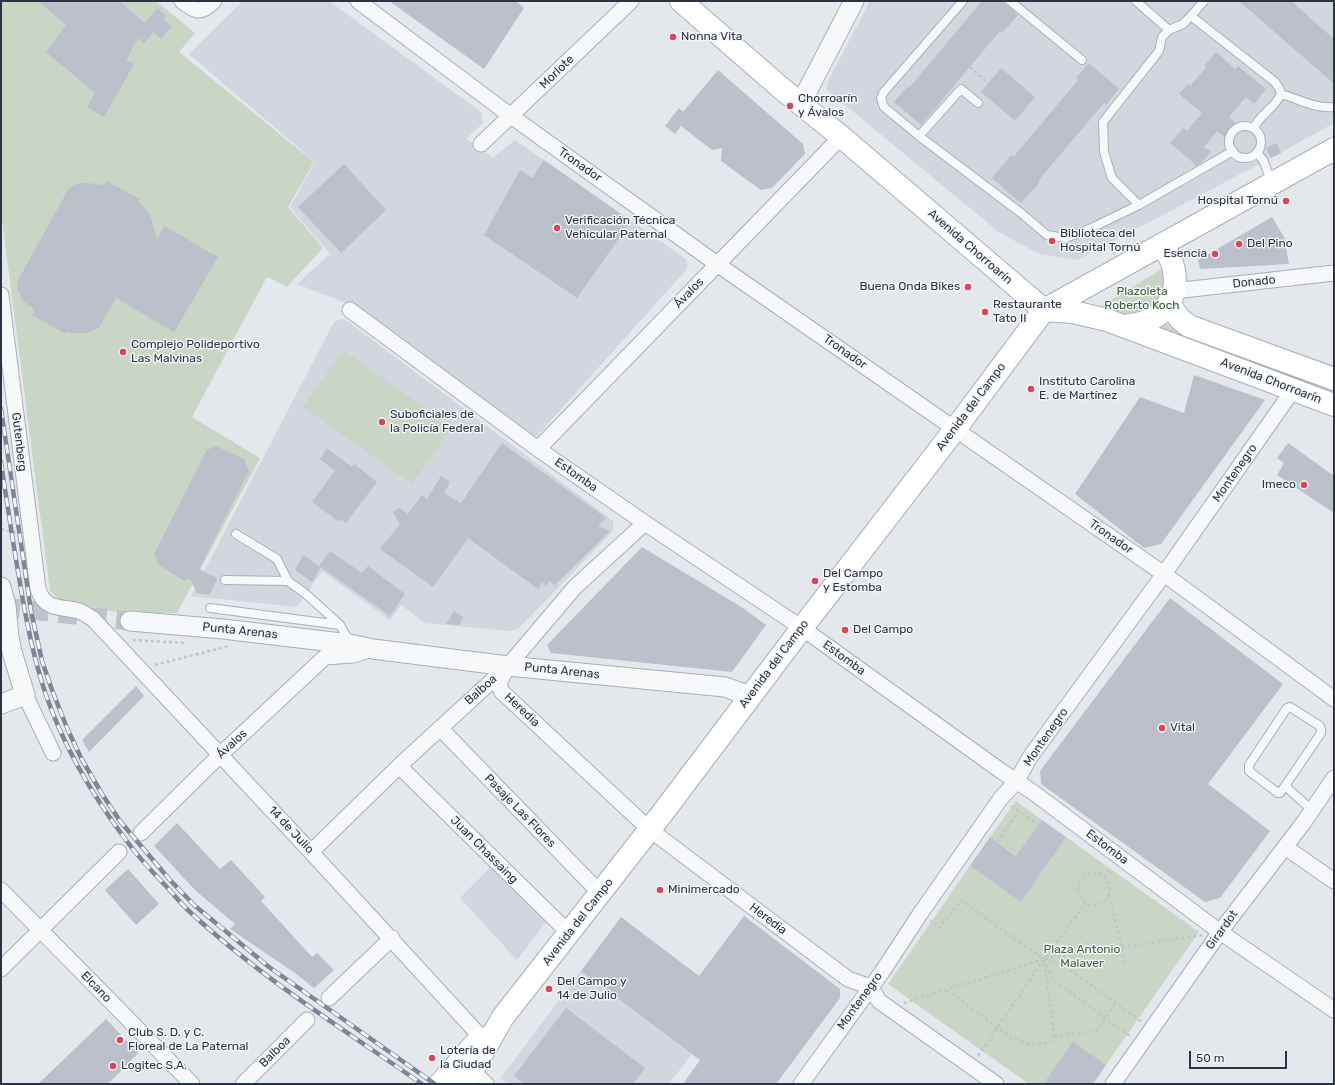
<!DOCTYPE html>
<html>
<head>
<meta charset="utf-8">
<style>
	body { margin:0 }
	#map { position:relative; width:1335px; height:1085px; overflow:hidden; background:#e4e7ec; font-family:Rubik,sans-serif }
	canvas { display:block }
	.frame { position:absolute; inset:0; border:2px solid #2b3445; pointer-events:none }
	.scale { position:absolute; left:1189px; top:1051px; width:98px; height:18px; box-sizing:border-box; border:2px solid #2b3445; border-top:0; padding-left:5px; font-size:12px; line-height:14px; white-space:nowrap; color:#2b3445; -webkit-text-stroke:3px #f4f6f9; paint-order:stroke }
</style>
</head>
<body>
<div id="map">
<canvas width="1335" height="1085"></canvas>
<div class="frame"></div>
<div class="scale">50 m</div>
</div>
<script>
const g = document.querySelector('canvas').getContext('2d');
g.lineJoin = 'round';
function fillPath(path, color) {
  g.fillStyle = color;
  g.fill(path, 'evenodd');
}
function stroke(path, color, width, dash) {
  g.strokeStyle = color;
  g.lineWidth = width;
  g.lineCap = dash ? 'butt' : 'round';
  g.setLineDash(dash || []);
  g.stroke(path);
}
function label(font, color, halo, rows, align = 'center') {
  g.font = font + ' Rubik,sans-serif';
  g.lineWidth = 3;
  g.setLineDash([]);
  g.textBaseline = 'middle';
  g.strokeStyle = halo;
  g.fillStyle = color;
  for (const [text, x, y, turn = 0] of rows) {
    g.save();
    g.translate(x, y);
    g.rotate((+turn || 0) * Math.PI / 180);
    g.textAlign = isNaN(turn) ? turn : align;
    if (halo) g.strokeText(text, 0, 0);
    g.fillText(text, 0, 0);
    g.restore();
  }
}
const built = new Path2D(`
	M243,1H329L481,112L483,123L466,139L493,158L515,140L686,259L687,269L536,437L346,303L297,284L330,254L290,207L315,162L189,54Z
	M870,1H1334V123L1271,158L1077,260L1039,254L1000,233L827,90L828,81Z
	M342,319L350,323L613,521V531L518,629L509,631L425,623L401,605L390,620L322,571L297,607L191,596L334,322Z
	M495,863L549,918L517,960L460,898Z
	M581,971L692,1054L669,1084H510L501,1078Z`);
const green = new Path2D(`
	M1,1H156L195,33L179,52L314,162L288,207L323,248L287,287L267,277L192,417L260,458L177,613L116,612L60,600L50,591L1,212Z
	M1162,269L1167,271L1166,297L1138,320L1102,308L1104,304Z
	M1162,322L1179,330L1288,372L1283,376L1151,328Z
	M343,350L452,427L412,484L303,407Z
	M1016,801L1042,820L1017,856L990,837Z
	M1066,837L1199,932L1106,1065L1073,1041L1043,1084H1029L888,984L970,866L1021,902Z`);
const building = new Path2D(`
	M38,1H119L145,23L157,8L166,16L163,20L172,26L161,39L153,32L144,43L138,38L126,60L134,64L104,117L87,107L95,93L46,52L66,25Z
	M389,1H516L524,8L484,69Z
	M982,1H1002L1018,15L1002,33L1000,31L921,125L894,102L907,87L909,88Z
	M1239,1H1291L1334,39V84Z
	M1216,52L1235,69L1238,66L1266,89L1254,104L1246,97L1229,117L1237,124L1226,138L1217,131L1204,147L1211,152L1202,162L1197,166L1170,143L1183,128L1187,131L1202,113L1179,94L1188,84L1190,86L1206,68L1204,66Z
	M1089,63L1119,89L1106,105L1104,103L1038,181L1040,182L1021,203L992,178L1011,155L1014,156L1037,129L1078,80L1076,78Z
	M1001,68L1035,97L1015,121L981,92Z
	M718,70L803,144L805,154L772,188L761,190L721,161L722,148L712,150L681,126L675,134L665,126L679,108L683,112Z
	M1277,143L1281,153L1271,158L1266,148Z
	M544,160L631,221L577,298L484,235L520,170L532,178Z
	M344,164L386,210L341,253L298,207Z
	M106,181L140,199L138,201L147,210L150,215L157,239L164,226L218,257L174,332L116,298L99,328L87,333H76L66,332L65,334L32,315L35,310L23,301L18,291L17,282L69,188L77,184L87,183L104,185Z
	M1272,217L1284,237L1289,264L1200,269L1198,260Z
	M1194,375L1265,400L1161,544L1144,548L1075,494L1140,397L1184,413Z
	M502,443L606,518L598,526L610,531L555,585L549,581L546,586L542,582L538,589L468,538L433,587L380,549L400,524L393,512L397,509L400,508L408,514L422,495L427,499L441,476L450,482L444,493L461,503Z
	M1288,443L1334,476V513L1277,475L1284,463L1277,458Z
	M216,446L244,459L249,471L199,569L217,578L210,595L197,593L190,579L184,581L158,564L154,554L207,450Z
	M327,448L352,467L354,464L377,482L346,523L340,519L338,521L312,502L335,471L320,459Z
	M642,547L743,608L766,625L732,672L551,653L547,645Z
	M330,551L362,573L368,566L405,594L390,616L319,566Z
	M303,555L321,567L312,582L295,570Z
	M1170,598L1283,684L1208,784L1270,831L1220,898L1205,902L1041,784L1040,771Z
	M454,611L463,617L460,625L446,624Z
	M136,686L144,696L89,752L82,740Z
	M1042,820L1066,837L1021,902L970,866L990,837L1016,856Z
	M177,823L220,869L231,860L265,897L261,901L312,957L317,953L334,970L314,988L295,973L230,929L235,924L196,891L154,846Z
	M128,869L159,904L136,925L105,890Z
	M744,916L840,989V998L776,1084H683L700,1060L581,971L621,917L699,976Z
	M566,1008L645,1068L633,1084H524L514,1076Z
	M106,1019L138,1053L114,1078L107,1084H38Z
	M1073,1041L1106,1065L1093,1084H1043Z`);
const tertiaryTunnel = new Path2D(`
	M1,607L130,621`);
const path = new Path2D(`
	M970,67L988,83
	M1,529L18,533
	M133,640L187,643
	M155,665L229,646
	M1011,806L1019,811
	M997,842L1019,811L1038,825
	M1078 889a16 16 0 1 1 32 0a16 16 0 1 1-32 0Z
	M1104,877L1111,867
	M1109,896C1116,918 1119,942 1126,964
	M1045,959L1202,935
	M1049,960L1062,964L1142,1022
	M1046,965L1052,978L1055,981L1131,1037
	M947,990L1010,1037L1030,1044L1048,1043L1054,1036L1044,959
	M904,1003L1044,959L1001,929L961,900L939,928L930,921
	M1054,1036L1096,1031L1116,1002
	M978,1056L1044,959L1086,903`);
const service = new Path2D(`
	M963,1L883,93L881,98L884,107L919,136L961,89L978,103
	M1010,1L1082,60
	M1136,1L1169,30
	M1204,1L1191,16L1275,82L1279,88L1281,94C1275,108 1260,114 1254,128
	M1191,16L1183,24L1169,30L1162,37L1159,51L1103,122L1104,152L1112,178L1139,205L1233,151
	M1281,94C1299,99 1315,109 1334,107
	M1229 142a16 16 0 1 1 32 0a16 16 0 1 1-32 0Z
	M919,136L1021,213L1047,235L1065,238L1085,231L1139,205
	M1257,153L1263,160L1272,183
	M236,534L277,559L288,581L306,594L340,625
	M225,580L288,581
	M210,608L340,625L350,643
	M1290,707L1320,726L1321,730V733L1285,786L1280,793H1278L1249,771V765L1287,708Z
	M1285,786L1312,810`);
const minor = new Path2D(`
	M182,1C196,12 201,14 214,1
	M358,1L511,116L717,264L1164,574L1334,699
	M481,144L631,1
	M1174,291L1334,273
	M1,295L38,589C45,611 61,606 79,611C84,613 88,616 93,619L311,852L481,1037
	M350,310L538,449L645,523L802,628L1001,771L1034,793L1220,932L1334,1010
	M538,449L841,137
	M508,666L499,683L501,691L649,829L848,979L871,987L879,1001L996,1084
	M25,695L53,753
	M440,728L600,893
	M399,766L569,933
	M141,833L220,755L325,657L353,655L372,649
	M1285,847L1334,881
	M311,852L399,766L508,666L575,587L645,523
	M1,890L192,1084
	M1,969L119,852
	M329,998L392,938
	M472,1071L486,1084
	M243,1084L307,1020
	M801,1084L882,972L920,914L1001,798L1016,782L1030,757L1164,574L1293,390
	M1113,1084L1220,932L1304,822L1334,778`);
const tertiary = new Path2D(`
	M801,103L854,1
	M1,587L6,606L9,637L12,652L25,695L1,704
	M130,621L223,629L350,644L373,649L508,666L725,687L750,696`);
const secondary = new Path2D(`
	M681,1L781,88L844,139L1044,310L1073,312L1107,320L1334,405
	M1169,304L1180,319L1189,326L1334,379
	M1123,326C1150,324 1173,313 1175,283C1175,275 1174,266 1170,258C1168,254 1164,250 1161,245
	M440,1084L480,1038
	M462,1084L472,1071L503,1017L661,815L802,628L956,428L1044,310L1334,149`);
const rail = new Path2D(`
	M1,409L31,611L42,661L52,690L67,728L81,758L102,794L120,821L136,840L170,880L194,905L269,967L435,1084
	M1,462C7,503 13,543 20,583C26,620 33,656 45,692C63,746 94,798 129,844C139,858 151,870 163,883C172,892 180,903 190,912C260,977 343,1029 422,1084`);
const markers = [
	[673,37,4,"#d1495b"],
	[790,106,4,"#d1495b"],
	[1286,201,4,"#d1495b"],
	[557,228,4,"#d1495b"],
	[1052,241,4,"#d1495b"],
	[1239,244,4,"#d1495b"],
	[1215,254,4,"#d1495b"],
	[968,287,4,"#d1495b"],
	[985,312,4,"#d1495b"],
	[123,352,4,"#d1495b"],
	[1031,389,4,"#d1495b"],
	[382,422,4,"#d1495b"],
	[1304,485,4,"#d1495b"],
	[815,581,4,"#d1495b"],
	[845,630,4,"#d1495b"],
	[1162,728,4,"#d1495b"],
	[660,890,4,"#d1495b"],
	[549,989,4,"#d1495b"],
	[120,1040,4,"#d1495b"],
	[432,1058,4,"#d1495b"],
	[113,1066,4,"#d1495b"]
];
const poiNames = [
	["Nonna Vita",681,37],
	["Chorroarín",798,99],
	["y Ávalos",798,113],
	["Hospital Tornú",1278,201,"right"],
	["Verificación Técnica",565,221],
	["Vehicular Paternal",565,235],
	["Biblioteca del",1060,234],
	["Hospital Tornú",1060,248],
	["Del Pino",1247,244],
	["Esencia",1207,254,"right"],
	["Buena Onda Bikes",960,287,"right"],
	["Restaurante",993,305],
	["Tato II",993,319],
	["Complejo Polideportivo",131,345],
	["Las Malvinas",131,359],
	["Instituto Carolina",1039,382],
	["E. de Martínez",1039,396],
	["Suboficiales de",390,415],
	["la Policía Federal",390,429],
	["Imeco",1296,485,"right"],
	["Del Campo",823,574],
	["y Estomba",823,588],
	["Del Campo",853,630],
	["Vital",1170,728],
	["Minimercado",668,890],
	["Del Campo y",557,982],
	["14 de Julio",557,996],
	["Club S. D. y C.",128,1033],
	["Floreal de La Paternal",128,1047],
	["Lotería de",440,1051],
	["la Ciudad",440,1065],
	["Logitec S.A.",121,1066]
];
const streetNames = [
	["Morlote",557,72,-44],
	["Tronador",580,165,35],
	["Avenida Chorroarín",970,247,41],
	["Donado",1254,282,-6],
	["Ávalos",689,293,-46],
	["Tronador",845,352,35],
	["Avenida Chorroarín",1271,381,21],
	["Avenida del Campo",971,407,-53],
	["Gutenberg",19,442,83],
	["Montenegro",1235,473,-55],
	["Estomba",576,475,35],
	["Tronador",1111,537,35],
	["Punta Arenas",240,631,6],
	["Estomba",844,658,36],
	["Avenida del Campo",774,664,-53],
	["Punta Arenas",562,671,6],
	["Balboa",481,690,-42],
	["Heredia",522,710,43],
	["Montenegro",1046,737,-55],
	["Ávalos",232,744,-43],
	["Pasaje Las Flores",520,811,46],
	["14 de Julio",291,830,47],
	["Estomba",1107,847,37],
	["Juan Chassaing",484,850,45],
	["Heredia",768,919,37],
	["Avenida del Campo",578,922,-52],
	["Girardot",1222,930,-54],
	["Elcano",96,987,46],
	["Montenegro",860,1001,-54],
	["Balboa",275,1052,-45]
];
const parkNames = [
	["Plazoleta",1142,292],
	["Roberto Koch",1142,306],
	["Plaza Antonio",1082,950],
	["Malaver",1082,964]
];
fillPath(built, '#d2d6de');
fillPath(green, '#c9d6c5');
fillPath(building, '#bbc0ca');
stroke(tertiaryTunnel, '#bfc3cb', 19, [19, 10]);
stroke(service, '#a9aeb7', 10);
stroke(minor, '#a9aeb7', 17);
stroke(tertiary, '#a9aeb7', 21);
stroke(secondary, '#a9aeb7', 24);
stroke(path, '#c2c5cb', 2.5, [3, 3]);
stroke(service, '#f7f8fa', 8);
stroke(minor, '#f7f8fa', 15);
stroke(tertiary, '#f7f8fa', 19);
stroke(secondary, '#fff', 22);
stroke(rail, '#7d8696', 4.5);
stroke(rail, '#f4f6f9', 3, [9]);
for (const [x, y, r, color] of markers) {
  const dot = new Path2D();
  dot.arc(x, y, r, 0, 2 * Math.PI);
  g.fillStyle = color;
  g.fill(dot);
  stroke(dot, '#f4f6f9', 1.5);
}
label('12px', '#2b3445', '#f4f6f9', poiNames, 'left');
label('12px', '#2b3445', '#f4f6f9', streetNames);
label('12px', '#3f6138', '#f4f6f9', parkNames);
</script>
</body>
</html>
